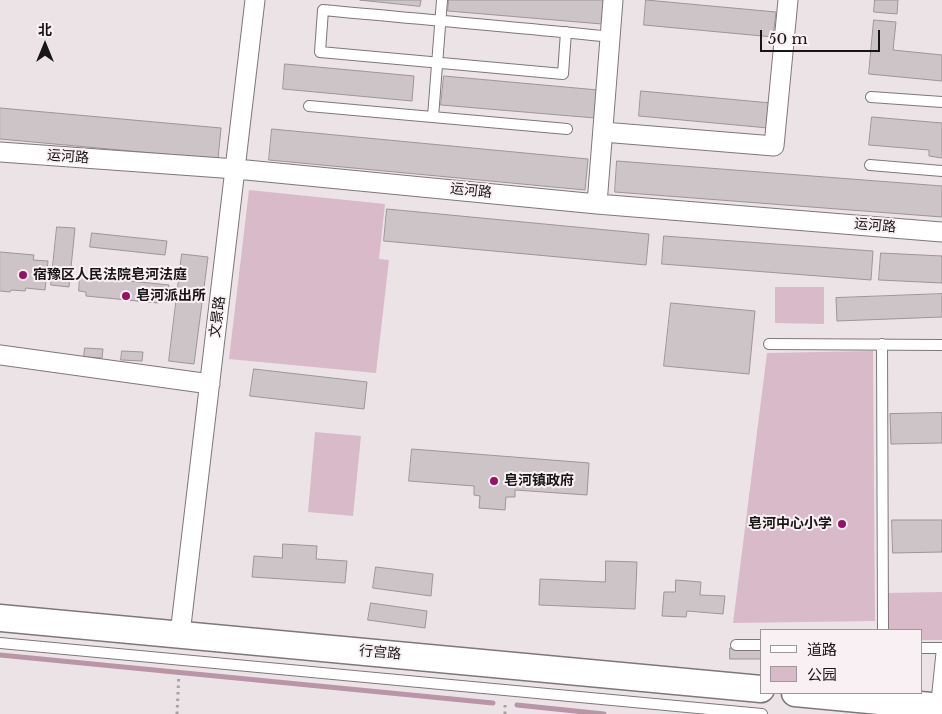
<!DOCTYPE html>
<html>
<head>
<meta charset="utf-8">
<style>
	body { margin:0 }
	#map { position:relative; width:942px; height:714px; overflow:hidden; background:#ece3e7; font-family:"Libre Baskerville","Noto Sans SC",serif }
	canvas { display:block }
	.legend { position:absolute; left:760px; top:629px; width:162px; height:65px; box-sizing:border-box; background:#f9f0f4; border:1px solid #9f989b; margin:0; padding:6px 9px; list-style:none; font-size:15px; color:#181516 }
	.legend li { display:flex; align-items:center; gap:10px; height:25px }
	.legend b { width:25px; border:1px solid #9f989b }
	.north { position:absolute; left:20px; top:20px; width:50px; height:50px; -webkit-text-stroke:4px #f9f0f4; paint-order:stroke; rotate:0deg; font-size:14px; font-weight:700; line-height:20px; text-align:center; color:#181516 }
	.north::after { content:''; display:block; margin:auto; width:18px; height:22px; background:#181516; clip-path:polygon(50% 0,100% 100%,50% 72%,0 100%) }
	.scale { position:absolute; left:760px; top:30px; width:120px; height:22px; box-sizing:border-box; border:2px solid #181516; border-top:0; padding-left:6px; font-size:15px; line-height:18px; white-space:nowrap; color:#181516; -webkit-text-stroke:4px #f9f0f4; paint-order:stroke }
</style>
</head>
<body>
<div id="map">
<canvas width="942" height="714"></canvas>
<ul class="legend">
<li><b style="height:6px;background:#fff"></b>道路</li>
<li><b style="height:14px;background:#d9bac8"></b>公园</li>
</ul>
<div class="north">北</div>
<div class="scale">50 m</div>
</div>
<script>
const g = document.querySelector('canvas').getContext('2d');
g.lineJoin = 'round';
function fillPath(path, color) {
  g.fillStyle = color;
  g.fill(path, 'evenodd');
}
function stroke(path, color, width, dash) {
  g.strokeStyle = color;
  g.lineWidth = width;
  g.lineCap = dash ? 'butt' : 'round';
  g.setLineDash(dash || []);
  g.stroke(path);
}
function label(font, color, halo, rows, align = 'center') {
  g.font = font + ' "Libre Baskerville","Noto Sans SC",serif';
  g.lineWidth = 4;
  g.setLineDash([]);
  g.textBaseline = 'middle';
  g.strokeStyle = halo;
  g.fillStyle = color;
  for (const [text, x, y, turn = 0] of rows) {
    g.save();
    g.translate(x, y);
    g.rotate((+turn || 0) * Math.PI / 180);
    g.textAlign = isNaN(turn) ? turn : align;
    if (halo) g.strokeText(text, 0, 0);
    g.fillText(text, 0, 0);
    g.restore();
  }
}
const green = new Path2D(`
	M249,190L385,204L379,259L389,260L376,373L229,359Z
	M775,287H824V324L775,323Z
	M873,351L875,621L733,623L767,353Z
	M315,432L361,436L353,516L308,512Z
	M942,592V640H921V630H886V593Z`);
const stream = new Path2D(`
	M0,655L493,703
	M517,705L604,714`);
const building = new Path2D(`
	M360,0H421L420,6Z
	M449,0H604L602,24L448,11Z
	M646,0L776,12L773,37L644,25Z
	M875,0H898L897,14L874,12Z
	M874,20L896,22L893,50L942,55V81L869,74Z
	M285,64L414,76L412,101L283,89Z
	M444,76L598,90L595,118L441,105Z
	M641,91L771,103L768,128L639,116Z
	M0,108L221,128L218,159L0,139Z
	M872,117L942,123V158L929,156V150L869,145Z
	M272,129L588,159L585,190L269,160Z
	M617,161L942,186V217L615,192Z
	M387,209L649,234L646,265L384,241Z
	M57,227L75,228L69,287L51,285Z
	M92,233L167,241L165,255L90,247Z
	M664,236L873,251L871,280L662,264Z
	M0,252L34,255L33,260L48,261L45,290L26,288L25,291L11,290L10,292L0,291Z
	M881,253L942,256V283L879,280Z
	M182,254L208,257L194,364L169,361Z
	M80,276L169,285L167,300L158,299V303L86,296V292L79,291Z
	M942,294V317L837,321L836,298Z
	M671,303L755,311L749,374L664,366Z
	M85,348L103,349L102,358L84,357Z
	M122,351L143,352L142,361L121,360Z
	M254,369L367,382L364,409L250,396Z
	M942,413V443L891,444L890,414Z
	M412,449L589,463L587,495L515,490V497H506L505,510L479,508L480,496L474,495V486L409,481Z
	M892,520H942V552L893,553Z
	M283,544L317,546L316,559L347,561L345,583L252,577L254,556L282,558Z
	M606,561L637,562L635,609L539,605L540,579L605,582Z
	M376,567L433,574L431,596L373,588Z
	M676,580L701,582L700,595L725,596L723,614L687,611L686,617L662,616L664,592H675Z
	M371,603L427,611L425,628L368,620Z
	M730,648L761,649V659H730Z`);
const path = new Path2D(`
	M177,714L179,672
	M505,714V701`);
const lane = new Path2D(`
	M566,32L563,74L320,52L323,10C419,19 515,27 611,37
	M871,97L942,102
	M309,106L567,129
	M433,117L442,0
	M870,165L942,171
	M769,344L942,345
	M882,344L883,630
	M0,643L762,714
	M736,645H761
	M921,648H942
	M936,706L942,648`);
const street = new Path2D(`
	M603,132L774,146L788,0
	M0,152L236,169L597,204L942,232
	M597,204L613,0
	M0,355L210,384
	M180,634L255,0`);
const secondary = new Path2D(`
	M0,618L761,689
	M795,693L942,707`);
const markers = [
	[23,275,5,"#991064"],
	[126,296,5,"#991064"],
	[494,481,5,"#991064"],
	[842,524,5,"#991064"]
];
const streetNames = [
	["运河路",68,157,4],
	["运河路",471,191,6],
	["运河路",875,226,5],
	["文景路",218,317,-83],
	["行宫路",380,653,5]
];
const poiNames = [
	["宿豫区人民法院皂河法庭",33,275],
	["皂河派出所",136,296],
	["皂河镇政府",504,481],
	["皂河中心小学",832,524,"right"]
];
fillPath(green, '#d9bac8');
stroke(stream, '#b995a5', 5);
fillPath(building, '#ccc4c7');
stroke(building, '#9d9599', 1);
stroke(lane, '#7e777a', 12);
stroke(street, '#7e777a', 21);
stroke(secondary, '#7e777a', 29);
stroke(path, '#a8a1a4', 3, [2.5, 4]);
stroke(lane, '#fff', 10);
stroke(street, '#fff', 19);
stroke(secondary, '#fff', 26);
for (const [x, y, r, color] of markers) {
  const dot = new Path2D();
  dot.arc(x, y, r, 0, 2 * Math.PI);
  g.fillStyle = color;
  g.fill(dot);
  stroke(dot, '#f9f0f4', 2);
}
label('14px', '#181516', '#f9f0f4', streetNames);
label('bold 14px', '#181516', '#f9f0f4', poiNames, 'left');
</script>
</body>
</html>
